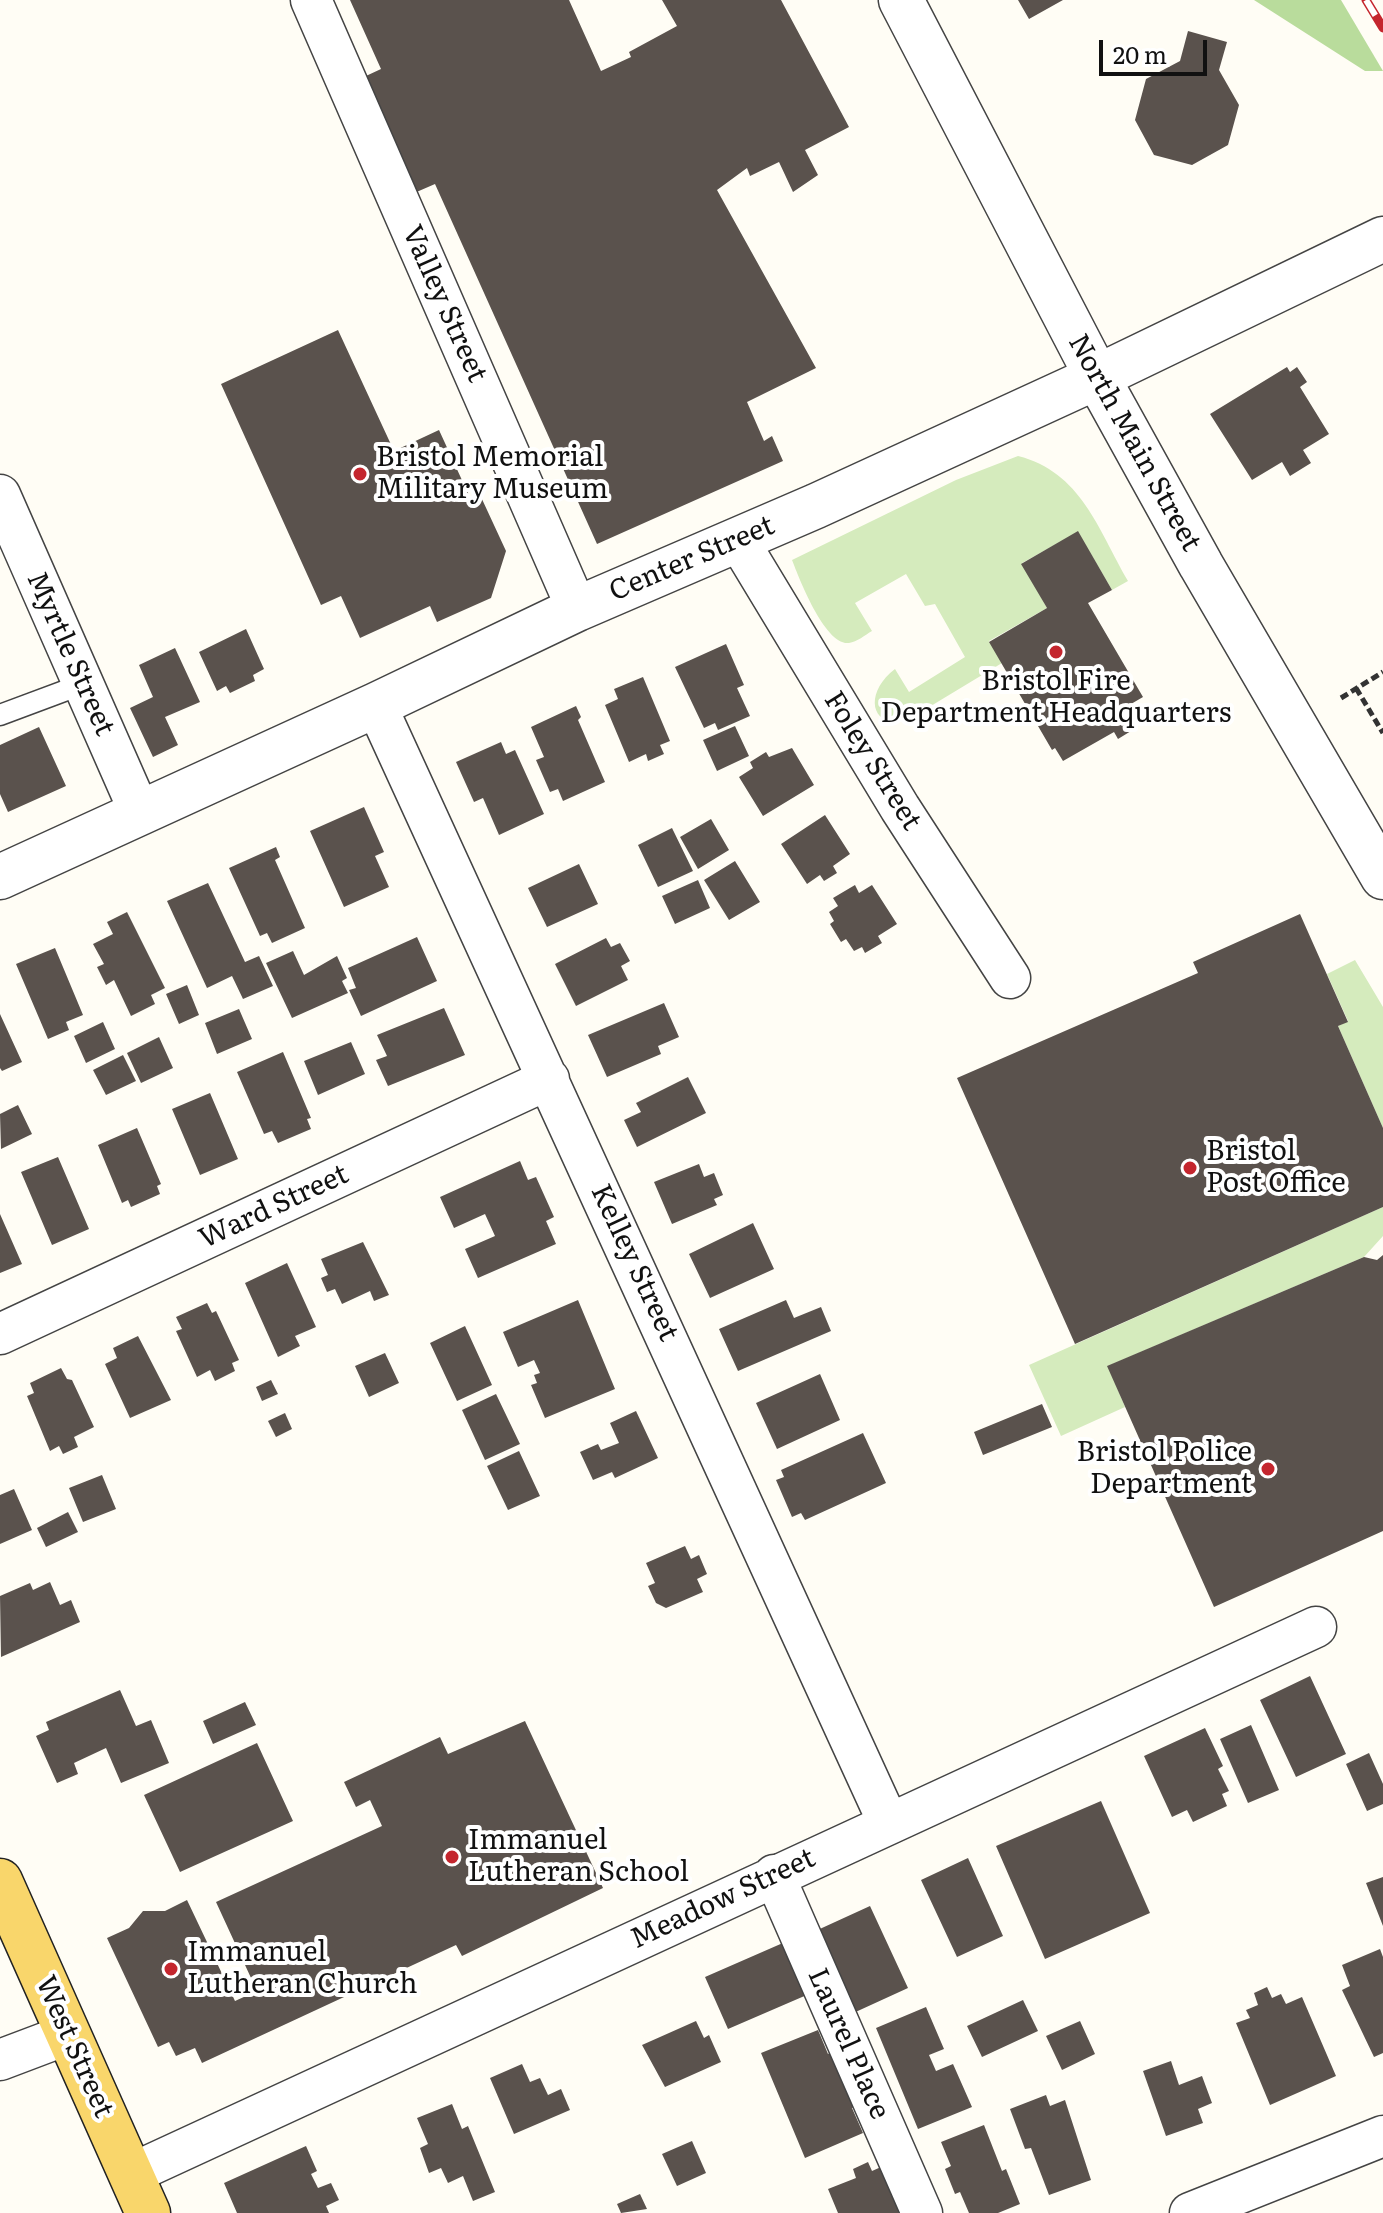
<!DOCTYPE html>
<html>
<head>
<meta charset="utf-8">
<style>
	body { margin:0 }
	#map { position:relative; width:1383px; height:2213px; overflow:hidden; background:#fffdf5; font-family:Literata,serif }
	canvas { display:block }
	.scale { position:absolute; left:1099px; top:40px; width:108px; height:36px; box-sizing:border-box; border:4px solid #111; border-top:0; padding-left:10px; font-size:24px; line-height:28px; white-space:nowrap; color:#111; -webkit-text-stroke:6px #fff; paint-order:stroke }
</style>
</head>
<body>
<div id="map">
<canvas width="1383" height="2213"></canvas>
<div class="scale">20 m</div>
</div>
<script>
const g = document.querySelector('canvas').getContext('2d');
g.lineJoin = 'round';
function fillPath(path, color) {
  g.fillStyle = color;
  g.fill(path, 'evenodd');
}
function stroke(path, color, width, dash) {
  g.strokeStyle = color;
  g.lineWidth = width;
  g.lineCap = dash ? 'butt' : 'round';
  g.setLineDash(dash || []);
  g.stroke(path);
}
function label(font, color, halo, rows, align = 'center') {
  g.font = font + ' Literata,serif';
  g.lineWidth = 8;
  g.setLineDash([]);
  g.textBaseline = 'middle';
  g.strokeStyle = halo;
  g.fillStyle = color;
  for (const [text, x, y, turn = 0] of rows) {
    g.save();
    g.translate(x, y);
    g.rotate((+turn || 0) * Math.PI / 180);
    g.textAlign = isNaN(turn) ? turn : align;
    if (halo) g.strokeText(text, 0, 0);
    g.fillText(text, 0, 0);
    g.restore();
  }
}
const green = new Path2D(`
	M1018,456C1081,472 1098,529 1128,581L1112,590L1078,532L1022,563L1047,608L989,641L1002,663L911,718C871,733 862,694 895,669L909,692L965,657L935,604L925,606L906,574L855,603L872,631C865,635 857,642 849,643C825,646 799,578 792,560L956,480Z
	M1355,960L1383,1007V1128L1338,1026L1348,1021L1327,974Z
	M1383,1207V1236L1364,1257L1108,1366L1125,1407L1061,1436L1029,1365Z`);
const forest = new Path2D(`
	M1254,0H1341L1383,71H1365Z`);
const building = new Path2D(`
	M350,0H569L601,71L631,57L629,52L677,26L662,0H781L849,127L805,150L818,175L793,192L779,162L750,176L747,168L717,190L816,368L747,402L764,441L772,436L783,461L597,544L435,184L405,197L353,82L381,69Z
	M1018,0H1063L1029,19Z
	M1188,31L1227,42L1219,70L1239,105L1228,145L1192,165L1154,155L1135,120L1146,79L1180,61Z
	M338,330L394,451L439,430L472,502L481,497L506,551L491,598L437,622L430,606L360,638L341,596L321,605L221,384Z
	M1287,367L1290,372L1297,367L1307,382L1300,387L1329,434L1303,450L1311,463L1290,476L1282,462L1252,480L1210,414Z
	M1078,531L1112,590L1088,603L1143,697L1119,711L1131,731L1118,739L1114,732L1063,761L1055,748L1052,750L989,642L1047,608L1021,564Z
	M246,629L264,669L253,675L255,681L230,693L226,686L217,691L199,652Z
	M726,644L744,685L737,688L750,716L718,730L715,723L704,728L675,667Z
	M175,648L200,702L165,717L178,745L153,757L130,708L153,697L139,665Z
	M643,677L670,741L660,745L664,754L648,761L646,754L629,762L605,705L618,699L614,689Z
	M576,706L581,717L578,720L605,782L563,801L558,789L550,792L536,760L544,757L531,727Z
	M735,726L749,756L717,771L703,740Z
	M39,727L66,786L8,812L0,794V745Z
	M501,742L506,754L515,750L544,814L499,835L483,798L474,802L456,762Z
	M792,748L814,785L763,816L739,777L753,768L750,762L766,752L769,757Z
	M364,807L384,852L375,856L389,887L344,907L310,831Z
	M825,815L850,854L833,866L837,873L824,881L820,875L807,884L781,844Z
	M711,819L729,850L698,869L680,837Z
	M672,828L693,871L658,887L638,845Z
	M276,847L280,857L275,860L305,928L272,943L267,933L260,936L229,868Z
	M735,861L760,902L729,920L704,880Z
	M579,864L598,904L547,927L528,888Z
	M698,880L710,908L675,924L662,896Z
	M208,883L245,962L259,956L273,986L243,999L232,976L207,988L167,901Z
	M855,885L859,893L872,885L897,924L878,936L882,943L865,953L862,947L854,951L846,939L841,942L830,924L834,921L829,912L838,906L833,898Z
	M127,912L165,988L151,995L155,1004L131,1016L114,980L106,985L97,967L104,964L93,944L113,934L107,922Z
	M1300,914L1348,1022L1338,1026L1383,1128V1207L1075,1344L957,1078L1198,973L1193,962Z
	M417,937L437,981L361,1016L349,990L356,988L348,968Z
	M606,938L611,947L620,943L630,961L621,966L628,980L576,1006L555,964Z
	M55,948L83,1015L66,1022L69,1030L48,1039L16,964Z
	M293,951L304,975L337,956L347,978L342,981L348,993L292,1018L266,963Z
	M187,985L199,1015L179,1024L166,994Z
	M664,1003L679,1037L658,1046L661,1054L607,1077L588,1035Z
	M444,1008L465,1055L388,1086L376,1060L387,1056L377,1035Z
	M239,1009L252,1039L217,1054L205,1023Z
	M0,1014L22,1062L2,1071L0,1068Z
	M103,1022L115,1049L86,1063L74,1036Z
	M159,1037L173,1068L141,1083L127,1053Z
	M351,1042L365,1074L318,1095L304,1061Z
	M283,1052L311,1118L307,1119L311,1129L278,1143L272,1131L264,1134L237,1072Z
	M123,1055L136,1081L106,1095L93,1070Z
	M688,1077L706,1113L637,1147L624,1120L641,1112L636,1103Z
	M210,1093L238,1159L200,1175L172,1109Z
	M18,1105L32,1134L1,1149L0,1114Z
	M137,1128L161,1184L157,1186L160,1194L131,1207L128,1200L122,1203L98,1145Z
	M58,1157L89,1229L52,1245L21,1172Z
	M520,1161L528,1180L536,1177L554,1217L546,1221L556,1244L478,1278L465,1249L495,1236L485,1214L454,1228L440,1197Z
	M699,1164L704,1177L714,1173L723,1195L714,1199L717,1205L672,1224L654,1182Z
	M0,1214L22,1264L0,1273Z
	M753,1223L774,1269L710,1298L689,1254Z
	M363,1242L389,1295L374,1301L370,1291L342,1304L335,1289L327,1292L321,1278L328,1275L321,1259Z
	M1383,1255V1531L1214,1607L1107,1366L1364,1257L1377,1260Z
	M287,1263L316,1327L295,1336L300,1346L278,1357L245,1283Z
	M578,1300L615,1389L545,1418L531,1385L537,1383L534,1375L540,1373L534,1360L518,1367L503,1332Z
	M786,1300L794,1318L821,1307L831,1331L738,1371L719,1329Z
	M207,1303L212,1313L216,1311L239,1360L232,1363L235,1371L215,1381L210,1370L197,1377L176,1331L182,1329L176,1317Z
	M465,1326L492,1385L457,1401L430,1343Z
	M138,1336L171,1400L130,1418L105,1364L117,1358L113,1348Z
	M385,1353L399,1383L369,1397L355,1366Z
	M61,1368L67,1379L72,1380L94,1427L74,1437L78,1447L63,1454L59,1446L50,1451L27,1396L34,1393L30,1383Z
	M820,1374L840,1420L777,1449L756,1403Z
	M271,1380L278,1394L262,1401L256,1387Z
	M496,1394L520,1444L485,1460L462,1410Z
	M1042,1404L1052,1427L983,1455L974,1432Z
	M636,1411L658,1458L615,1478L612,1472L593,1480L580,1452L598,1444L601,1450L619,1443L610,1423Z
	M285,1413L292,1429L276,1437L268,1421Z
	M863,1433L886,1483L805,1520L801,1513L792,1517L776,1480L784,1477L781,1470Z
	M519,1451L540,1496L508,1510L487,1466Z
	M102,1475L116,1509L83,1522L69,1488Z
	M14,1489L32,1530L0,1544V1495Z
	M68,1512L78,1532L46,1547L37,1528Z
	M685,1546L691,1559L699,1555L707,1574L697,1579L703,1592L666,1608L656,1603L648,1586L655,1583L646,1563Z
	M50,1582L60,1605L71,1600L80,1622L1,1657L0,1596L30,1583L33,1590Z
	M1310,1676L1346,1754L1296,1777L1260,1700Z
	M120,1690L136,1726L151,1720L169,1763L121,1783L106,1748L74,1763L78,1774L57,1783L36,1736L49,1730L46,1722Z
	M245,1702L256,1725L213,1744L203,1721Z
	M525,1721L603,1888L462,1956L456,1945L202,2063L195,2048L176,2056L169,2042L158,2047L107,1938L129,1928L143,1911H165L187,1900L235,2001L257,1991L216,1902L382,1826L370,1800L356,1807L344,1782L440,1737L448,1754Z
	M1251,1725L1279,1790L1248,1803L1220,1739Z
	M1205,1728L1223,1766L1218,1769L1229,1791L1222,1794L1227,1806L1193,1822L1187,1810L1172,1817L1144,1756Z
	M257,1743L293,1821L180,1872L144,1795Z
	M1369,1753L1383,1784V1804L1367,1811L1346,1764Z
	M1101,1801L1150,1913L1045,1959L996,1846Z
	M968,1858L1003,1936L957,1957L921,1880Z
	M1383,1877V1926L1366,1883Z
	M870,1906L908,1988L849,2015L811,1933Z
	M792,1939L816,1991L728,2029L705,1977Z
	M1380,1949L1383,1957V2053L1374,2057L1342,1990L1350,1986L1342,1965Z
	M1267,1987L1272,1998L1281,1994L1286,2004L1302,1997L1336,2076L1270,2105L1236,2023L1250,2018L1246,2010L1258,2005L1254,1993Z
	M1023,2000L1038,2031L982,2057L967,2026Z
	M926,2007L944,2049L929,2055L936,2071L953,2064L972,2107L918,2129L876,2028Z
	M696,2021L704,2038L709,2035L721,2062L665,2087L642,2045Z
	M1080,2021L1095,2054L1062,2070L1046,2036Z
	M818,2030L828,2054L836,2050L859,2105L852,2108L863,2133L805,2158L761,2053Z
	M1171,2061L1179,2085L1202,2076L1212,2103L1198,2109L1203,2123L1166,2136L1143,2071Z
	M522,2064L530,2082L540,2078L548,2095L561,2089L570,2110L514,2134L490,2078Z
	M1046,2095L1050,2106L1065,2100L1091,2180L1049,2195L1031,2148L1025,2149L1010,2109Z
	M452,2104L462,2129L468,2126L495,2192L473,2201L463,2176L448,2183L441,2168L429,2173L420,2148L428,2144L417,2118Z
	M984,2125L1002,2171L1006,2169L1020,2204L998,2213H969L960,2192L955,2194L945,2169L951,2166L941,2142Z
	M692,2141L706,2173L677,2186L662,2154Z
	M306,2146L317,2171L311,2174L318,2188L331,2183L339,2200L326,2206L329,2213H237L224,2183Z
	M868,2162L872,2171L881,2167L899,2213H838L828,2189L856,2178L853,2169Z
	M640,2194L647,2209L621,2213L617,2204Z`);
const path = new Path2D(`
	M1356,688L1383,733
	M1341,698L1383,672`);
const service = new Path2D(`
	M0,715L83,684`);
const minor = new Path2D(`
	M311,0L577,609
	M0,495L140,813
	M738,540L900,808L1010,978
	M376,705L888,1822
	M0,1334L549,1079
	M774,1875L922,2213
	M0,2060L66,2035
	M131,2174L1316,1627
	M1190,2213L1383,2136`);
const tertiary = new Path2D(`
	M901,0L1097,377L1201,565L1383,877
	M0,877L376,705L577,609L816,506L1097,377L1383,239`);
const primary = new Path2D(`
	M0,1881L148,2213`);
const rail = new Path2D(`
	M1366,0L1383,28`);
const markers = [
	[360,474,8,"#c4262e"],
	[1056,652,8,"#c4262e"],
	[1190,1168,8,"#c4262e"],
	[1268,1469,8,"#c4262e"],
	[452,1857,8,"#c4262e"],
	[171,1969,8,"#c4262e"]
];
const streetNames = [
	["Valley Street",444,304,66],
	["North Main Street",1134,443,61],
	["Center Street",692,559,-23],
	["Myrtle Street",70,654,66],
	["Foley Street",872,761,58],
	["Ward Street",274,1207,-25],
	["Kelley Street",634,1263,65],
	["Meadow Street",723,1899,-25],
	["Laurel Place",848,2044,66],
	["West Street",74,2047,66]
];
const poiNames = [
	["Bristol Memorial",376,458],
	["Military Museum",376,490],
	["Bristol Fire",1056,682,"center"],
	["Department Headquarters",1056,714,"center"],
	["Bristol",1206,1152],
	["Post Office",1206,1184],
	["Bristol Police",1252,1453,"right"],
	["Department",1252,1485,"right"],
	["Immanuel",468,1841],
	["Lutheran School",468,1873],
	["Immanuel",187,1953],
	["Lutheran Church",187,1985]
];
fillPath(green, '#d5ebbd');
fillPath(forest, '#b9dc9c');
fillPath(building, '#5a524d');
stroke(service, '#444', 23);
stroke(minor, '#444', 43);
stroke(tertiary, '#444', 47);
stroke(primary, '#222', 47);
stroke(path, '#333', 5, [8, 4]);
stroke(service, '#fff', 20);
stroke(minor, '#fff', 40);
stroke(tertiary, '#fff', 44);
stroke(primary, '#f9d66b', 44);
stroke(rail, '#c4262e', 9);
stroke(rail, '#fff', 6, [18]);
for (const [x, y, r, color] of markers) {
  const dot = new Path2D();
  dot.arc(x, y, r, 0, 2 * Math.PI);
  g.fillStyle = color;
  g.fill(dot);
  stroke(dot, '#fff', 3);
}
label('28px', '#111', '#fff', streetNames);
label('28px', '#111', '#fff', poiNames, 'left');
</script>
</body>
</html>
